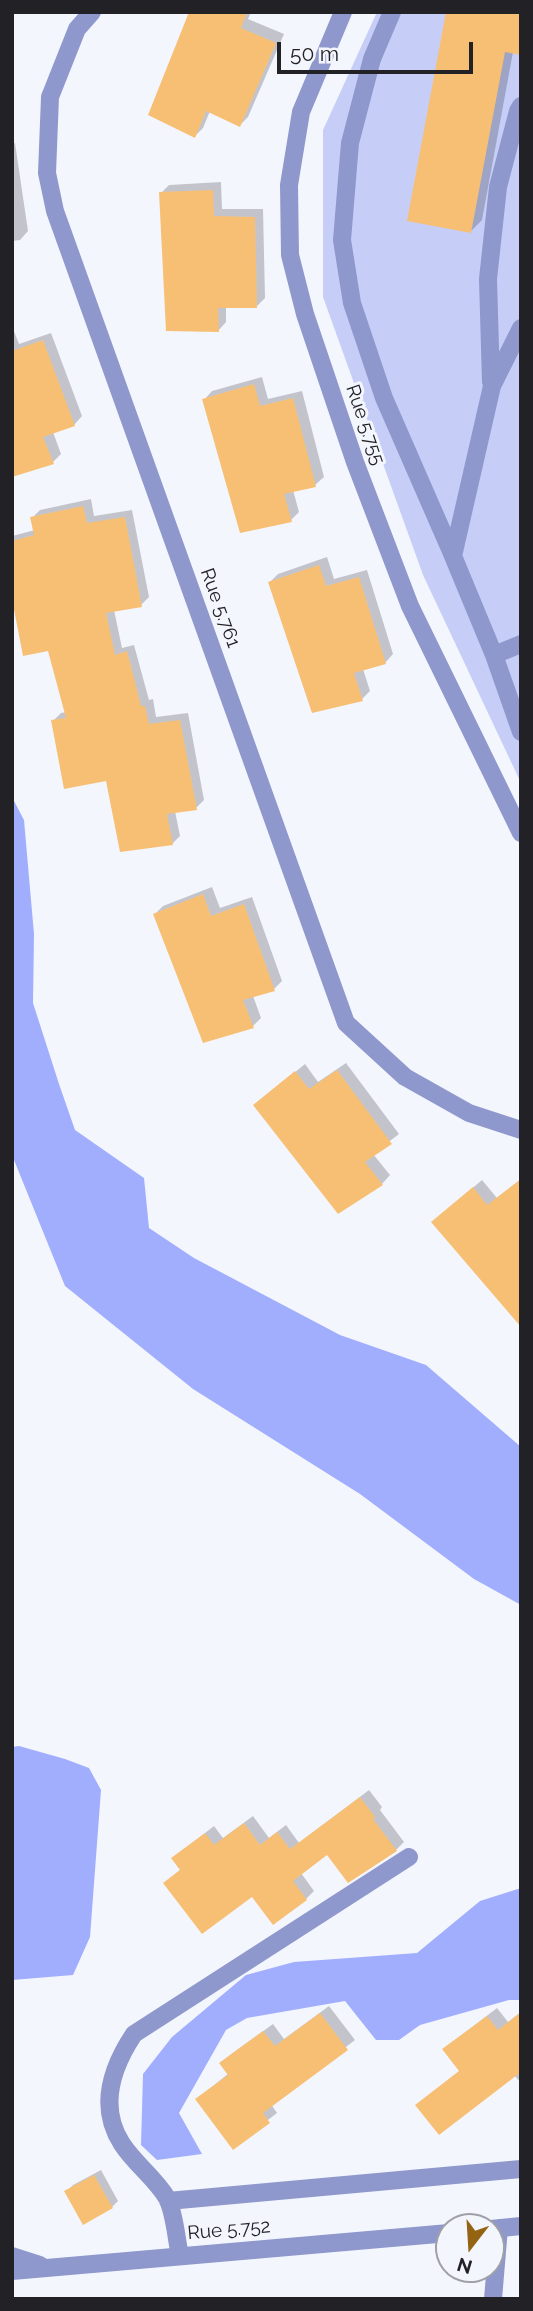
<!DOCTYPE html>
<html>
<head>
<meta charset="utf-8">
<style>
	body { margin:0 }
	#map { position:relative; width:533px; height:2311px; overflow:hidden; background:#f4f6fe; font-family:Raleway,sans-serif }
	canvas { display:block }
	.frame { position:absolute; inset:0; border:14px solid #222226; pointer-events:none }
	.north { position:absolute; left:435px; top:2213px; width:70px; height:70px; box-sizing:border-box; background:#f4f6fe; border:2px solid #a0a1a8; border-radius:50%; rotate:197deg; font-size:19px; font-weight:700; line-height:28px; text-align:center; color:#222226 }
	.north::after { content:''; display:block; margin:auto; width:24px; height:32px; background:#946413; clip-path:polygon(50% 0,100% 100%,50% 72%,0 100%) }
	.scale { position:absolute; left:277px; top:42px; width:196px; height:32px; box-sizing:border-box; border:4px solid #222226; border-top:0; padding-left:9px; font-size:21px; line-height:24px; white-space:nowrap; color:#222226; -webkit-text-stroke:5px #f4f6fe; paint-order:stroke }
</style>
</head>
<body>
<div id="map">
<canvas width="533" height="2311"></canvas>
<div class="frame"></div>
<div class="north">N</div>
<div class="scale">50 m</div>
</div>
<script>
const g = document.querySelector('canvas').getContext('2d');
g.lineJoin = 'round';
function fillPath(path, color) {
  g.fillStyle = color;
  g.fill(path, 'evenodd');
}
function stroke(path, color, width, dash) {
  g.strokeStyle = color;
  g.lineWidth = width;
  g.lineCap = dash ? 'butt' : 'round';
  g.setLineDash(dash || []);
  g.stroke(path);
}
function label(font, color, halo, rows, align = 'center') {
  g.font = font + ' Raleway,sans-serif';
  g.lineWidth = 6;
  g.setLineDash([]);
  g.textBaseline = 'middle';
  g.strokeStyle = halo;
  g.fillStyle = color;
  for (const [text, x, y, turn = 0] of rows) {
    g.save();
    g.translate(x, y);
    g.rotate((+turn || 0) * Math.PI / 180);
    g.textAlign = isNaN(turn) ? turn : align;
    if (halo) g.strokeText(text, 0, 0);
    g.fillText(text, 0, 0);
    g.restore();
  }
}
const green = new Path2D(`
	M377,12H521V783L423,575L323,297V130Z`);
const forest = new Path2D(`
	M12,797L24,820L34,934L33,1003L59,1084L75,1130L144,1178L149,1228L194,1258L340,1335L426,1365L521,1447V1605L474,1579L360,1494L193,1389L65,1286L12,1155Z
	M19,1746L65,1759L89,1768L101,1790L90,1937L73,1975L12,1980V1747Z
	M521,1888V2000H509L420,2025L399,2040H376L345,2001L247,2018L226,2030L179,2113L202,2154L157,2160L141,2145L143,2074L172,2037L246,1975L294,1962L417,1953L480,1901Z`);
const shadow = new Path2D(`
	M190,12H251L248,19L284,34L248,117L240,125L210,111L203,128L195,136Z
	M448,12L513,52L482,220L471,231Z
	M15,143L28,231L20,240L12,241V144Z
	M221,182L222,209H263L265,298L256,307L226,306V322L218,331L161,193L169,185Z
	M12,326L19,344L51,333L82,416L74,425L53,432L61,454L53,462L12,475Z
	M262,377L268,399L302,391L324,477L315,485L293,490L299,512L291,520L204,400L212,391Z
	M91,499L94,516L132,510L149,597L141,605L114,610L122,648L134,645L149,700L153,699L156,717L188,713L204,800L196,808L175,811L180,836L172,844L53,721L61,713L66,712L49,649L12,594V536L35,530L32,518L40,510Z
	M327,557L334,579L367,570L393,654L385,663L363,669L370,691L362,699L270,582L278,574Z
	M212,887L220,908L252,897L282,981L274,989L253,996L261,1018L253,1026L155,914L163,906Z
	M346,1063L399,1134L373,1154L390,1175L382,1184L255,1105L305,1064L318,1082Z
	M521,1179V1324L442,1214L482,1180L497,1198Z
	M369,1790L382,1807L380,1810L404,1842L396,1850L328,1852L301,1873L314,1891L306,1899L165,1883L181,1869L173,1858L214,1826L223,1838L253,1816L269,1838L286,1825L299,1843Z
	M329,2006L355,2040L271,2104L277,2113L233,2147L197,2099L229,2073L222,2063L230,2055L273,2024L284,2039Z
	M497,2008L508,2022L521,2012V2083L514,2075L417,2105L461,2070L454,2041Z
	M101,2170L118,2201L112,2207L67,2191L73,2185Z`);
const building = new Path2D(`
	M189,12H247L241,28L276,43L240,127L206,111L195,138L148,115Z
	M446,12H521V55L505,52L471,233L407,221Z
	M213,190L214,216L255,217L257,308H218L219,332L166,331L159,192Z
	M43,340L75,426L43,437L54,464L12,477V351Z
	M254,384L260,406L293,398L316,487L284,494L292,522L240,533L202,399Z
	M83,506L87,523L125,517L142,607L106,613L115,655L127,651L141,706H145L149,724L180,720L197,810L167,814L173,845L120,852L106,781L64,789L51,720L66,718L48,651L23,656L12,599V541L34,535L30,517Z
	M319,565L326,586L359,577L386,664L354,673L363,701L312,713L268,582Z
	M203,894L211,916L244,904L275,991L243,1000L254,1028L203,1043L153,914Z
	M337,1070L392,1144L365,1162L383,1185L338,1214L253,1105L295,1071L309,1089Z
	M521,1179V1327L431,1222L473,1187L487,1205Z
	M360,1797L375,1817L373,1819L397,1851L348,1883L327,1855L293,1881L307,1900L273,1925L252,1897L202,1934L163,1883L180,1870L171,1858L205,1833L214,1845L244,1823L260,1845L277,1832L290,1849Z
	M521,2012V2072L439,2135L415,2105L459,2071L442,2049L487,2016L498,2030Z
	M320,2013L348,2050L263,2113L270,2123L233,2150L195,2099L228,2075L219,2063L263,2031L275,2046Z
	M94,2175L113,2208L83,2225L64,2191Z`);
const minor = new Path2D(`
	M92,12L77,29L50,97L47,173L55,211L346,1023L405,1077L469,1113L521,1130
	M343,12L301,112L289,185L290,255L305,314L355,462L410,606L521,833
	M392,12L372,59L350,143L342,240L352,303L384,398L453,556
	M521,328L492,386L453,556L494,655L521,732
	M491,382L488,279L498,187L518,111L521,106
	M494,655L521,644
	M168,2201L521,2169
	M491,2229L521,2226
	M12,2256L40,2265
	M180,2256C176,2238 175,2214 167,2198C155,2178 135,2164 122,2144C98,2107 112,2067 134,2034L409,1857
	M12,2271L449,2233
	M493,2299L499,2228`);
const streetNames = [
	["Rue 5.755",365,425,71],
	["Rue 5.761",220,608,70],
	["Rue 5.752",229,2230,-5]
];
fillPath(green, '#c6cef7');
fillPath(forest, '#a1aefe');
fillPath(shadow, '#0003');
fillPath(building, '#f7bf73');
stroke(minor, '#8e98cc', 18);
label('19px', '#222226', '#f4f6fe', streetNames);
</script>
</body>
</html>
